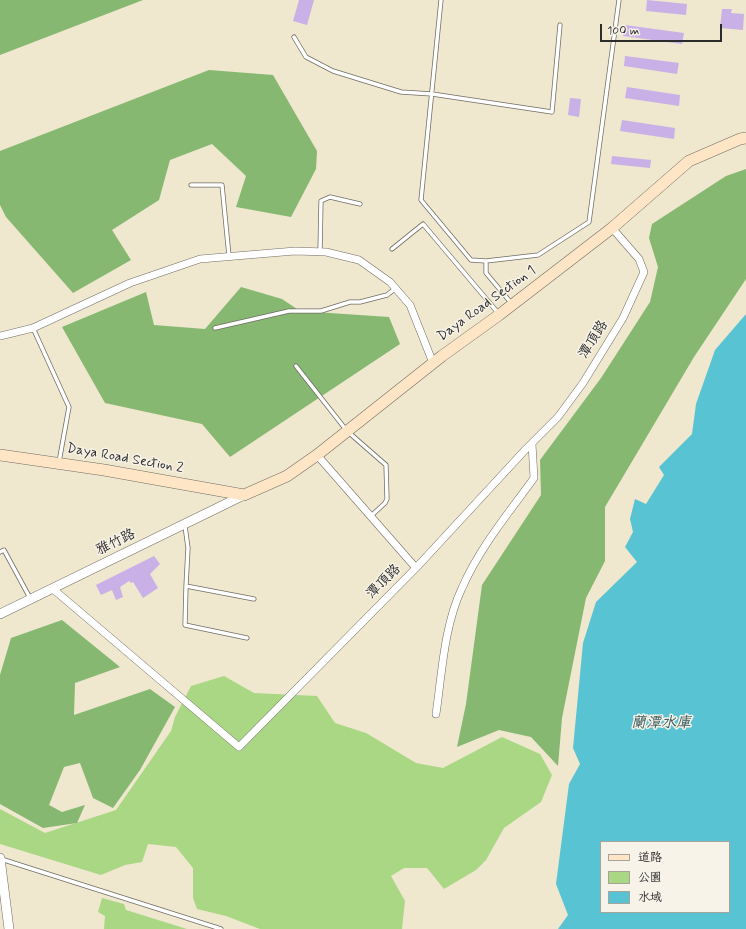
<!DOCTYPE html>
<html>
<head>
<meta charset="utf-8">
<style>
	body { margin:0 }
	#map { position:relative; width:746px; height:929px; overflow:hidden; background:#efe7ce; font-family:Mynerve,"LXGW WenKai TC",sans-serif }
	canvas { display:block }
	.legend { position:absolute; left:600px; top:841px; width:130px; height:72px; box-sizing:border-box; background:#f7f3e8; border:1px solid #a5a39c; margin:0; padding:5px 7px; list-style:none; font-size:12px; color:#2b2b2b }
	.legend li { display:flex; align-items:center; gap:8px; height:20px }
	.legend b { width:20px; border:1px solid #a5a39c }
	.scale { position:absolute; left:600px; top:24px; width:122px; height:18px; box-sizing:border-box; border:2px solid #2b2b2b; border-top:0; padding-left:5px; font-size:12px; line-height:14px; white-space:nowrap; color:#2b2b2b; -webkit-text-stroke:3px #f7f3e8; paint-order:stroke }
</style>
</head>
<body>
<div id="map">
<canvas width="746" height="929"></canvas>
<ul class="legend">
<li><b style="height:5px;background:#fee5c5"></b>道路</li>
<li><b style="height:11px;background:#a9d784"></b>公園</li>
<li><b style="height:11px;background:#58c3d2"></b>水域</li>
</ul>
<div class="scale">100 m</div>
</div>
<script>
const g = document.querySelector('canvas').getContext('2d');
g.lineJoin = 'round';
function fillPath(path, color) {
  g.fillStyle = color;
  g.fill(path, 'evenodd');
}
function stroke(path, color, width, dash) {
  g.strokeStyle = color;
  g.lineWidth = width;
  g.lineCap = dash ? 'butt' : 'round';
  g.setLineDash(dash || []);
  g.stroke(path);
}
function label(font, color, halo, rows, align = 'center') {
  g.font = font + ' Mynerve,"LXGW WenKai TC",sans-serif';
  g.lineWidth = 3;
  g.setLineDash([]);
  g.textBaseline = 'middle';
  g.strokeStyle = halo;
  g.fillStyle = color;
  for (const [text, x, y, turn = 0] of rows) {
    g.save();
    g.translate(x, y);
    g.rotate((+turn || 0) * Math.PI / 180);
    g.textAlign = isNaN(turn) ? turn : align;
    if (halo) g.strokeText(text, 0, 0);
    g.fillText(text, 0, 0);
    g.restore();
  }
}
const green = new Path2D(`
	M224,676L254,693L317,696L335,723L366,733L416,763L443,768L502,737L540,754L552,775L541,802L504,828L486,860L476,870L444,889L427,868H404L391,876L405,901L402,929H260L226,916L197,909L193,898V868L176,847L148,844L142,862L125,865L101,875L0,844V809L45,833L116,810L171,731L175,717L191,686Z
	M102,898L124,904L126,910L187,929H104L105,916L98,912Z`);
const forest = new Path2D(`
	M0,0H143L0,55Z
	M209,70L273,75L317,151L316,169L291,217L236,207L246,176L212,144L170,160L159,200L112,230L131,260L73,293L6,217L0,205V151Z
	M746,169V279L694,357L605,507V561L586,598L562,718L558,766L531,737L499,730L457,747L466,704L482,585L541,495L540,460L601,378L650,302L658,267L649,238L652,224L726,176Z
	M241,287L282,299L300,311L389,317L400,344L230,457L202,424L105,403L62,327L146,292L154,325L205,329Z
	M62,620L120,667L75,683L74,715L150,689L175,707L140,770L113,808L93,798L80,763L64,767L49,805L62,812L85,805L77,823L43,828L0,804V675L11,638Z`);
const water = new Path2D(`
	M746,314V929H558L568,915L556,884L569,784L580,764L573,748L583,643L596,602L637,562L625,547L633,532L630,519L635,499L646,504L664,475L659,467L692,434L696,404L715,350ZM601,842H729V912H601Z`);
const building = new Path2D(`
	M299,0H314L307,25L293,21Z
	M647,0L687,4L686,15L646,11Z
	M722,9H732L731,13L744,14L743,30L720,28Z
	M625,25L684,33L682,44L623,36Z
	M625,56L679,63L677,74L624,66Z
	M627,87L680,95L679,106L625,98Z
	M570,98L581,99L579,117L568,115Z
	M622,120L675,128L674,139L620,131Z
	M612,156L651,160L650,168L611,164Z
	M154,556L160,564L150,574L158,588L143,598L133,582L131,583L129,581L120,587L123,597L116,600L112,590L101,595L96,585Z`);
const service = new Path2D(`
	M441,0L421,200L471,260L486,261L538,255L589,222L619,0
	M294,37L306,57L333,71L401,92L432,94L552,112L560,25
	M191,185H222L229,256
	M392,249L423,224L499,314
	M320,252L321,201L330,197L360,204
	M486,261V273L512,304
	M33,328L69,407L59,462
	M215,328L289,311H321L350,302H360L387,295L396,288
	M296,366L347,431L386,465L387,499L385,503L371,516
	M185,526L188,548L186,586L254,599
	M0,552L4,550L30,598
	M186,586L185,625L247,638
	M1,859L221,929`);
const minor = new Path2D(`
	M0,336L33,328L130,283L200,259L295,251L326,252L359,260L390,282L410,305L433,363
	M317,455L416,568
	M53,589L239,747L416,568L526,449L558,417L583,383L623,318L644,272L639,259L612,228
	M436,714C442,673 444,626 462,588C480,547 508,514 534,478L532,444`);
const tertiary = new Path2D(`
	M0,614L244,495
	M0,858L9,929`);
const secondary = new Path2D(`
	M0,455L104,470L244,495L287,476L317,455L442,356L499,315L612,228L689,161L740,139L746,138`);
const streetNames = [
	["Daya Road Section 1",487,304,-36],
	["潭頂路",594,340,-58],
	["Daya Road Section 2",125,459,10],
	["雅竹路",116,543,-26],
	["潭頂路",384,582,-45]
];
const waterNames = [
	["蘭潭水庫",661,724]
];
fillPath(green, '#a9d784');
fillPath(forest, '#86b872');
fillPath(water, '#58c3d2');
fillPath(building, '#c9b1e8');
stroke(service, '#706d64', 5);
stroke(minor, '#706d64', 8);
stroke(tertiary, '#706d64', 10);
stroke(secondary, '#706d64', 12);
stroke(service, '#fff', 3.5);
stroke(minor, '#fff', 7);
stroke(tertiary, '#fff', 9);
stroke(secondary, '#fee5c5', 11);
label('14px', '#2b2b2b', '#f7f3e8', streetNames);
label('italic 15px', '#38595d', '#f7f3e8', waterNames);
</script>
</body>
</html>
